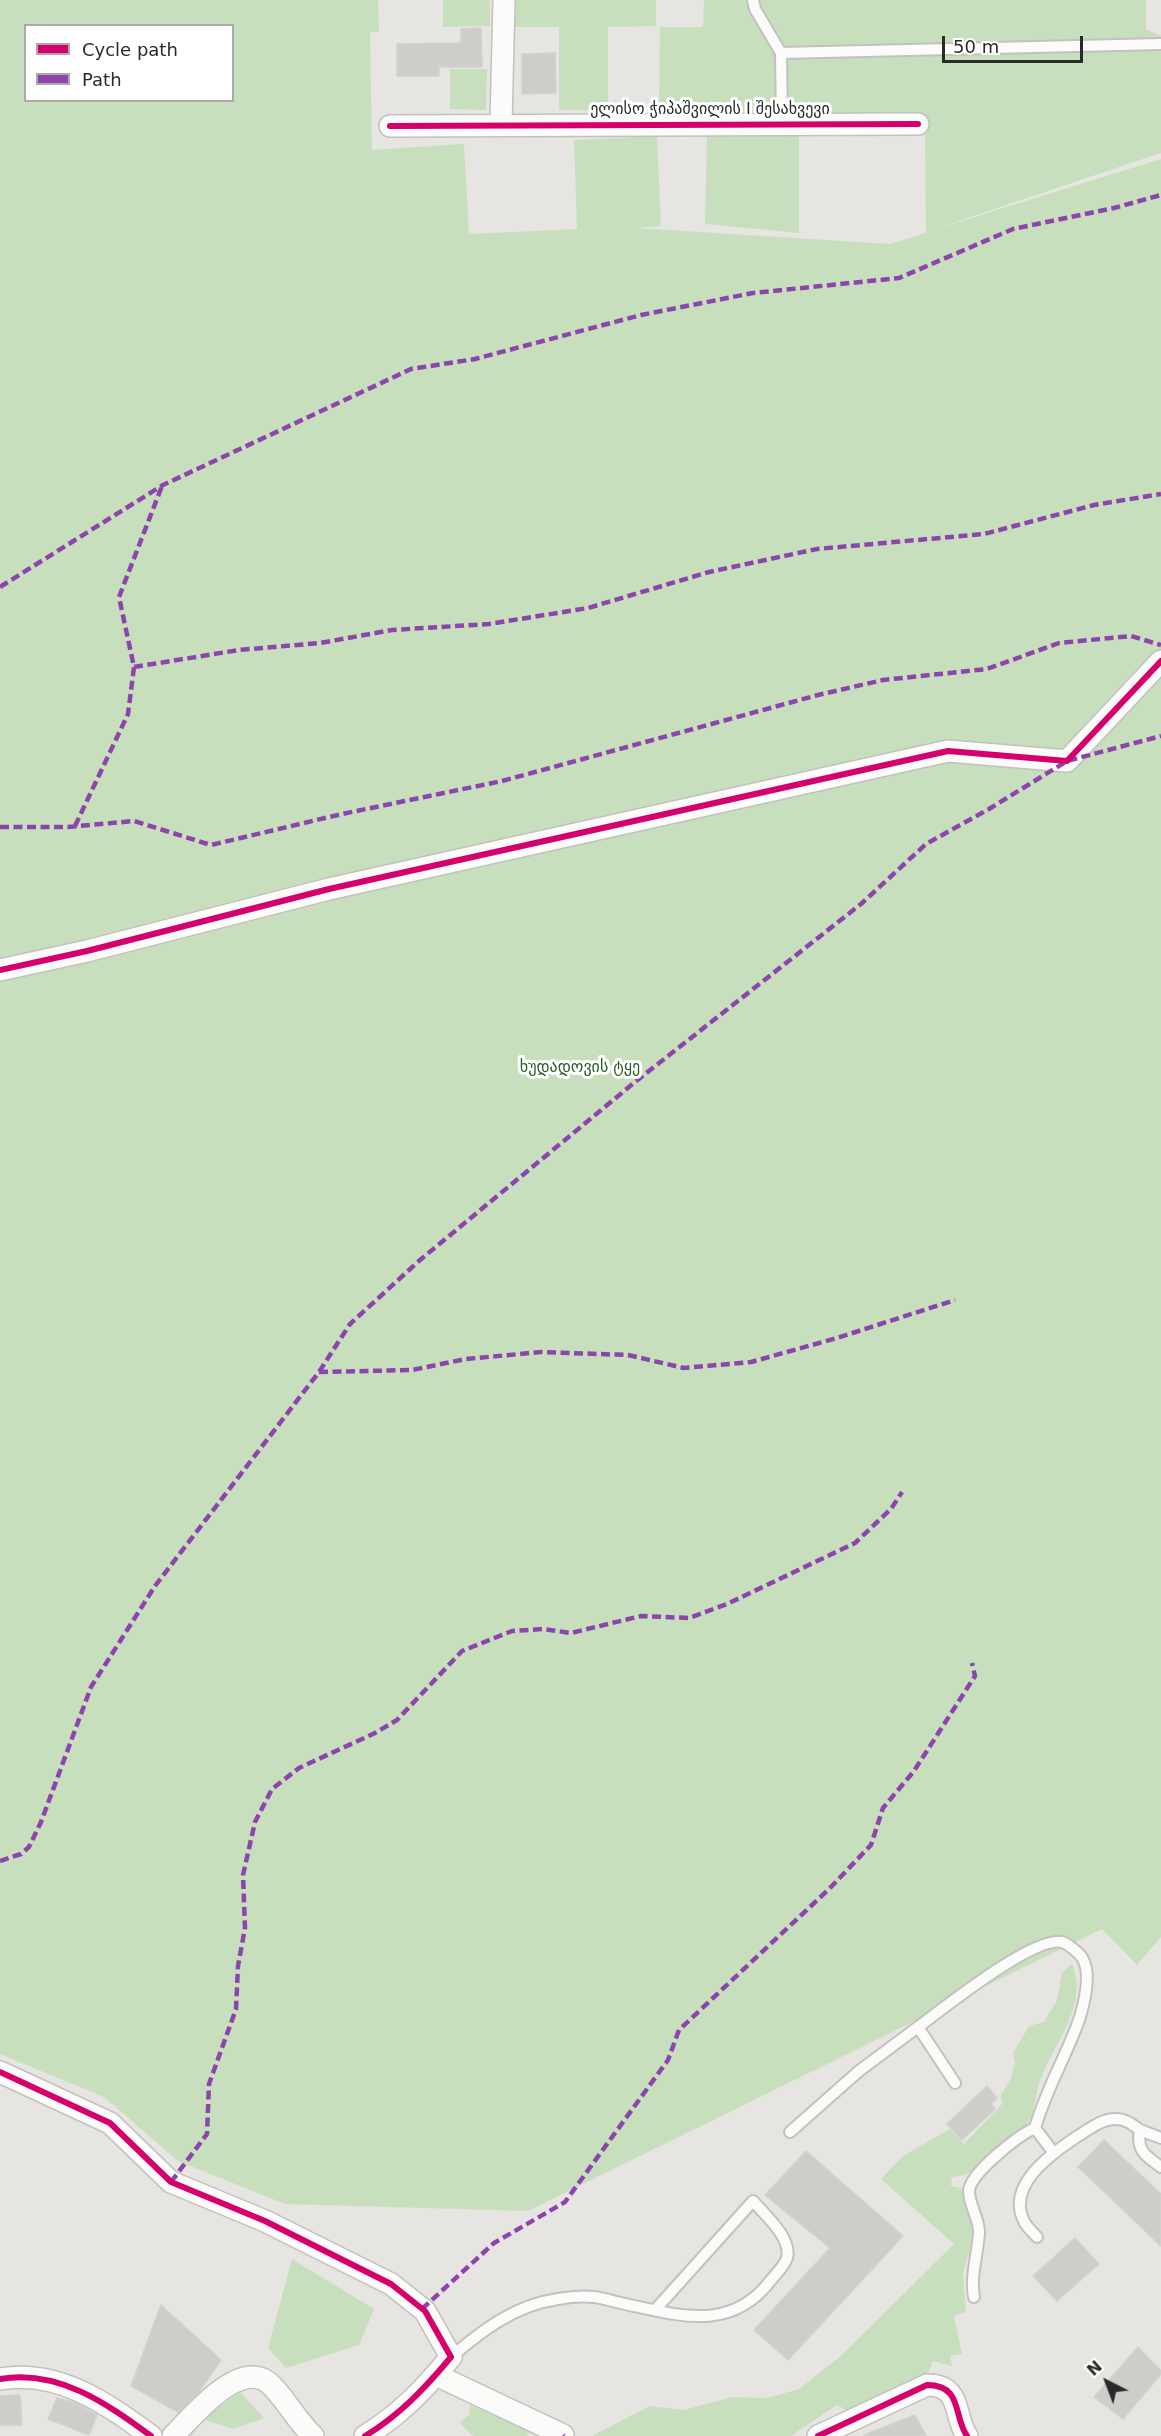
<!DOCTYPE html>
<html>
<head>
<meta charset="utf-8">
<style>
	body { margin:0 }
	#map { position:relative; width:1161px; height:2436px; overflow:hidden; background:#e7e5e1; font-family:"DejaVu Sans",sans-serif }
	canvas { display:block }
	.legend { position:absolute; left:24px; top:24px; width:210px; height:78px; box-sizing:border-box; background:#fff; border:2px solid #aaa; margin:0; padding:8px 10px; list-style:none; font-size:18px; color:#2a2a2a }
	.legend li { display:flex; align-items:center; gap:12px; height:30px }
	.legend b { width:30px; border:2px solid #aaa }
	.north { position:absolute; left:1077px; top:2352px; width:60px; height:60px; -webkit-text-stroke:4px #fff; paint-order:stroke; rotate:318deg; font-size:16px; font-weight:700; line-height:24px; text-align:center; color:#2a2a2a }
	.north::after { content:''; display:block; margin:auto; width:21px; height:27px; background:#2a2a2a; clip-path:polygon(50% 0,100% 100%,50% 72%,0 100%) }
	.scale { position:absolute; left:942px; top:36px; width:141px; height:27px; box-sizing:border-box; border:3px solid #2a2a2a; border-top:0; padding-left:8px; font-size:18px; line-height:21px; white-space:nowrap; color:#2a2a2a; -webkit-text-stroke:4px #fff; paint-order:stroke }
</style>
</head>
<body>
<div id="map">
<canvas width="1161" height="2436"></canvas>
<ul class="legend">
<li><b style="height:8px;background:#d6006c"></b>Cycle path</li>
<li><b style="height:8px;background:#8e44ad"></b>Path</li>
</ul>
<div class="north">N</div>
<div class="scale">50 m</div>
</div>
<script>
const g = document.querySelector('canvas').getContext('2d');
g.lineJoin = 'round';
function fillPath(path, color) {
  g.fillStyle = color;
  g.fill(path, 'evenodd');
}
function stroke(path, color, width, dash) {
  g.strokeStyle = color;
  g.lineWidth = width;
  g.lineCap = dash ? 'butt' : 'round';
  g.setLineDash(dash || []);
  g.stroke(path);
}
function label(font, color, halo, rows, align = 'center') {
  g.font = font + ' "DejaVu Sans","Noto Sans Georgian",sans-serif';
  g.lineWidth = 6;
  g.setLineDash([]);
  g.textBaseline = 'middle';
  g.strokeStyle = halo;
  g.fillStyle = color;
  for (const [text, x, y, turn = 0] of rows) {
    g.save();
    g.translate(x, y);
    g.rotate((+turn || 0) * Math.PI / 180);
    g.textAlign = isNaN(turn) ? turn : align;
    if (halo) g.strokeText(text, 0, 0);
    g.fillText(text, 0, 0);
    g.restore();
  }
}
const green = new Path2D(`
	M0,0H378L379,32H370L372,150L464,144L469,234L577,229L574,140L657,136L661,226L637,228L890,244L926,233L925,135H799V233L705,224L707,135L659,110L660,27H703L704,0H1146V29L1161,36V153L926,232L1161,159V1937L1137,1965L1102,1929L528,2211L285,2204L178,2161L104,2097L0,2054ZM26,26H232V100H26Z
	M443,0H490V26L443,27Z
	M510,0H656V26L608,27V110H559V27H510Z
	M450,69H487L486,110L450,109Z
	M1072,1964C1090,2004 1053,2045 1040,2081C1035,2093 1036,2109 1029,2121C1024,2130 1015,2132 1008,2139C991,2156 978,2175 952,2177L951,2186L961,2188L973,2225L971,2245L963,2273L966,2312L954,2316L962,2354L950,2356L952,2366L933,2361L927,2376L848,2411L837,2405L791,2436H592L650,2406L684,2410L732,2397L767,2398L799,2389L842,2355L954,2244L881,2179L903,2156L950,2129L964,2144L1003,2103L1000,2097L1011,2078L1015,2064L1013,2053L1029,2026L1044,2022L1057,2000L1062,1973Z
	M292,2259L374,2309L359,2345L286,2368L268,2348Z
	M240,2392L264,2418L233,2429L203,2419Z
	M470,2405L530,2432L527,2436H473L460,2423L469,2415Z`);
const building = new Path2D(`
	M481,28L482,67H439V76H397V44L461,43V29Z
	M555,53L556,93L522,94V54Z
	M987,2086L997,2098L991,2104L995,2109L962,2140L947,2124Z
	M1104,2140L1161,2194V2246L1078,2167Z
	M806,2151L903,2236L788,2360L754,2330L830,2248L765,2195Z
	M1075,2238L1099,2264L1057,2301L1033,2276Z
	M161,2305L221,2360L198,2393L178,2412L131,2386Z
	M1138,2347L1161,2371V2374L1123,2419L1094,2397Z
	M20,2395L22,2425H0V2396Z
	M57,2398L75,2403L97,2415L89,2435L48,2419Z
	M915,2415L926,2436H864V2435Z`);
const lane = new Path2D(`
	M753,0L755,9L781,53L1161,44
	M781,53L782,123
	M955,2083L918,2027C944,2008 1033,1936 1062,1942C1067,1943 1073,1949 1077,1952C1094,1965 1085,2000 1080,2017C1067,2055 1046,2089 1035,2128L1053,2152
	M1140,2130L1161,2138
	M790,2132L859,2071L918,2027
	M1037,2237C1033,2233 1028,2228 1025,2223C1004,2186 1052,2153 1078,2136C1089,2129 1102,2119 1115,2119C1126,2119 1132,2124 1140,2130C1136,2151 1146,2156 1161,2167
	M974,2297C970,2275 978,2254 979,2232C979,2218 969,2205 969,2191C970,2173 1019,2135 1035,2128
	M451,2357C483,2330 515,2305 558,2299C569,2297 583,2296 594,2297C604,2298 615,2302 625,2304C680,2316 732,2332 771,2280C776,2274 785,2265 787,2258C792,2238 765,2215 753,2201L655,2310`);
const street = new Path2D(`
	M501,124L504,0
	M390,126L918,124
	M0,970L87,951L329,889L948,751L1067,761L1161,661
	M0,2072L110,2123L171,2182L265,2221L391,2284L425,2311L451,2357C426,2387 400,2415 365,2436
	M436,2375L563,2435
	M0,2379C58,2369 106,2403 151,2436
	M173,2436C193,2416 243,2354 272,2386C287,2401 297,2421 313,2436
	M818,2436L927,2385C963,2385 953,2416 967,2436`);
const quiet = new Path2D(`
	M0,587L163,485L411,369L475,359L641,315L753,293L899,278L1013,229L1114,208L1161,195
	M134,667L239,650L320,643L392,630L489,624L588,608L709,572L817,549L984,534L1094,505L1161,494
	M75,826L128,714L134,667L119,597L162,486
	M0,827H68L134,821L211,845L342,814L502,781L818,695L883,680L987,669L1059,643L1131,636L1161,645
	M319,1372L412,1370L466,1359L541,1352L628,1355L684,1368L751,1362L837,1338L955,1300
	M0,1861L21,1854L29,1847L41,1822L91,1687L155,1586L319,1372L350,1324L420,1260L635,1082L861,904L926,844L989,809L1067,761L1161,736
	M171,2182L207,2134L209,2084L236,2009L238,1966L245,1928L243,1875L255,1822L272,1789L299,1768L375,1733L397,1720L462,1651L512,1631L543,1629L571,1633L641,1616L689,1618L727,1604L855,1543L891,1509L902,1492
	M422,2309L494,2243L565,2202L668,2060L679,2030L829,1889L871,1845L883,1808L914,1771L975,1676L972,1663
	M563,2435L564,2436`);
const cycleway = new Path2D(`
	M390,126L918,124
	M0,970L87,951L329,889L948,751L1067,761L1161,661
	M0,2072L110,2123L171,2182L265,2221L391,2284L425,2311L451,2357C426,2387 400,2415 365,2436
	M0,2379C58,2369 106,2403 151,2436
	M818,2436L927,2385C963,2385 953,2416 967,2436`);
const streetNames = [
	["ელისო ჭიპაშვილის I შესახვევი",710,110]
];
const parkNames = [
	["ხუდადოვის ტყე",580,1068]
];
fillPath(green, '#c8dfbe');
fillPath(building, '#cfcdca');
stroke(building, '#d2d1cd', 1.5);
stroke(lane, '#c2c1c0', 14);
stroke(street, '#c2c1c0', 24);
stroke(lane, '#fbfbfa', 10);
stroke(street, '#fbfbfa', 21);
stroke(quiet, '#8e44ad', 4.5, [9, 4.5]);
stroke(cycleway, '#d6006c', 6);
label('16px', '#2a2a2a', '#fff', streetNames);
label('16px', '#2a5e23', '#fff', parkNames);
</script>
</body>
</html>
